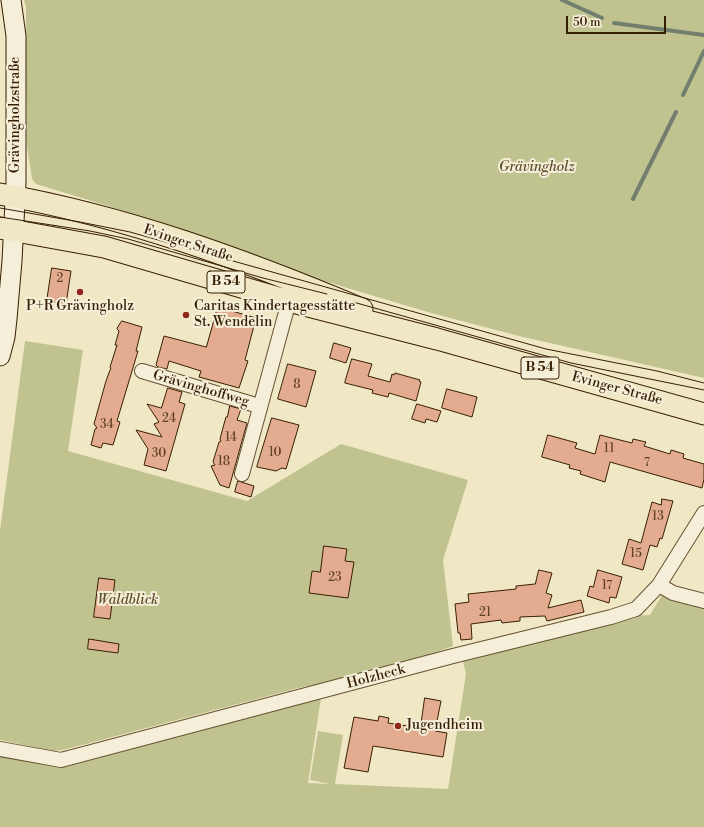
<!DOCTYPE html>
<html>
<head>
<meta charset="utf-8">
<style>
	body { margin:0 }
	#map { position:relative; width:704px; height:827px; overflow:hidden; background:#f0e7c4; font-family:"Libre Bodoni",serif }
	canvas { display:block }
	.scale { position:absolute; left:566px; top:16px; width:100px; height:18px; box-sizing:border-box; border:2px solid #371f02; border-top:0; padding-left:5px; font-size:12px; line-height:14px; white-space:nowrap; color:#371f02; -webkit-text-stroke:3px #f5efd9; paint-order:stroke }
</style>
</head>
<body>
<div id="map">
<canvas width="704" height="827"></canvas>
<div class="scale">50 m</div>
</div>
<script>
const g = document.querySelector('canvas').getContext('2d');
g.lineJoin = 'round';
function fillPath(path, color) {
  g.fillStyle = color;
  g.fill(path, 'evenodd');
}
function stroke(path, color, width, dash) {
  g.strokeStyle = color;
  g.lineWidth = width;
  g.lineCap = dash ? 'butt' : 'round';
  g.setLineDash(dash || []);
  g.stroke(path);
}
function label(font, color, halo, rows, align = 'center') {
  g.font = font + ' "Libre Bodoni",serif';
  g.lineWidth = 4;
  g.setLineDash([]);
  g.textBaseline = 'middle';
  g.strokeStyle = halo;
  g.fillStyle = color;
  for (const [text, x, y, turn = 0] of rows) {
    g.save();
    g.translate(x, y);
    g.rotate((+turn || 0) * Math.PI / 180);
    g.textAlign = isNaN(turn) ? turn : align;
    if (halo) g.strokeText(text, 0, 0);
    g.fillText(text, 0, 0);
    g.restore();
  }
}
const green = new Path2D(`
	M24,0H704V378L519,336L431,313L314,278L250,253L167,224L36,184L32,179L27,146L26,7Z
	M25,341L83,350L68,451L247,501L341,444L468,480L443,560L453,646L431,654L321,684L302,687L63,750L53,751L0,740V531Z
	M664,592L704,605V827H0V755L50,766L66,767L321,698L308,783L330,784L310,780L318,731L343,735L335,784L448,789L466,674L463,662L453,656L611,617L650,615Z`);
const stream = new Path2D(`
	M562,0L602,18
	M614,23L704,35
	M683,95L704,51
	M633,199L676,112`);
const building = new Path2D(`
	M52,268L71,271L66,304L47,301Z
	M218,307L256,318L245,360L248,361L239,388L199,377L201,371L169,361L167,369L158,367L156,365L164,336L206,347Z
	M122,321L142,327L136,351H138L117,421L120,422L113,445L103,443L101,448L91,445L95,429L97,428L94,424L106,381L110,370L111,369L110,367L117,345H115L119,331L117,329Z
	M334,343L351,348L346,363L330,358Z
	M352,359L372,364L368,376L390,382L392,374L394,375L395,373L420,380L419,381L421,382L416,401L389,393L388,397L372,393L373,390L345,383Z
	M288,364L316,371L306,407L278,399Z
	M168,388L182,392L179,402L185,404L166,471L144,465L148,449L136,430L162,437L154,424L159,422L147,404L161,408Z
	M447,389L477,397L472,417L442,408Z
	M417,404L441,411L437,422L426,419L425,423L412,419Z
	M230,406L241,409L237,420L247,423L229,488L220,485L211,466L215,465L213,462L219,442L221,441L220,439L224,424L226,417H227Z
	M272,418L299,425L286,469L282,468L276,471L257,467Z
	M548,435L577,443L575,448L595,454L600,435L632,443L633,439L646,442L644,446L670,454L671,450L684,454L683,458L704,464V479L702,488L610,462L605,482L580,474L581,471L569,468L570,465L542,457Z
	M238,481L254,486L251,497L235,492Z
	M662,499L673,501L662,539L660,538L657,547L650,545L643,570L622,564L629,539L641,543L652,502L661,505Z
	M324,546L347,549L345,561L354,562L348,598L309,593L312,571L320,572Z
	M539,570L552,573L546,593L552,595L548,608L581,600L584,612L547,621L545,616L520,617V621L502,623L501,620L471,624L472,639L461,640L460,633H458L455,604L469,602L468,594L516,589V586L535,584Z
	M598,570L622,577L616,598L610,597L609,603L587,596L590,586L593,587Z
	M99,578L115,580L110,619L94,617Z
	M89,639L119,644L118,653L88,649Z
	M425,698L441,701L435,731L447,733L443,757L373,746L368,772L344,768L354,717L378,721L379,716L389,718L388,723L420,728Z`);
const minor = new Path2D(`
	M142,371L259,406
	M242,474L289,301
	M659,585L673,593L704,601
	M0,749L61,760L453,656L611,617L636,609L659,585L704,513`);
const secondary = new Path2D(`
	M0,356L5,337L7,319L12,261L16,182V36L11,0`);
const primary = new Path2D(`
	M0,194C125,216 245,260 362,309
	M0,228L104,247L289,301L437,339L704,414`);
const tram = new Path2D(`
	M0,208L80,222L130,232L546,349L657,371L704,383
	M0,217L90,231L128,239L263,278L327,294
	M353,302L571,363L704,390`);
const markers = [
	[80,292,4,"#8f2418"],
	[186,315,4,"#8f2418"],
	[398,726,4,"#8f2418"]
];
const numberNames = [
	["2",60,279],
	["8",297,385],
	["24",169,419],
	["34",107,425],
	["14",231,438],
	["11",609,449],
	["10",275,453],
	["30",159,454],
	["18",224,462],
	["7",647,463],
	["13",658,517],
	["15",636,554],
	["23",335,578],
	["17",607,586],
	["21",485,613]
];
const shields = [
	[226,282,38],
	[540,368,38]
];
const shieldNames = [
	["B 54",226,282],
	["B 54",540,368]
];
const streetNames = [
	["Grävingholzstraße",16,115,-90],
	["Evinger Straße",188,244,18],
	["Grävinghoffweg",201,389,16],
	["Evinger Straße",617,389,15],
	["Holzheck",376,677,-15]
];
const parkNames = [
	["Grävingholz",537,168],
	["Waldblick",128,601]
];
const poiNames = [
	["P+R Grävingholz",80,307,"center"],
	["Caritas Kindertagesstätte",194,307],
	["St. Wendelin",194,323],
	["Jugendheim",406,726]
];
fillPath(green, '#c0c390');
stroke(stream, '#727f6e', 4);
fillPath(building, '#e3ac90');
stroke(building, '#371f02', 1);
stroke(minor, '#655132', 16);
stroke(secondary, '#371f02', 21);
stroke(primary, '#371f02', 23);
stroke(minor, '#f5efd9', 14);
stroke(secondary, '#f5efd9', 19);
stroke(primary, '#f0e7c4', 21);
stroke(tram, '#371f02', 1);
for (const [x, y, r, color] of markers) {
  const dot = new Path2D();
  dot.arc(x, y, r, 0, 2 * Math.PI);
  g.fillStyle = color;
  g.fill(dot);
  stroke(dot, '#f5efd9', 1.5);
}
label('12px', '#624226', null, numberNames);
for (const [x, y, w] of shields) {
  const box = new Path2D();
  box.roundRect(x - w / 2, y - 11, w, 22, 3);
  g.fillStyle = '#f5efd9';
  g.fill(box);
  stroke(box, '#371f02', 1);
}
label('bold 13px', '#371f02', null, shieldNames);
label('14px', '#371f02', '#f5efd9', streetNames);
label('italic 14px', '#60502d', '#f5efd9', parkNames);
label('14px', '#371f02', '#f5efd9', poiNames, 'left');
</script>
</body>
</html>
